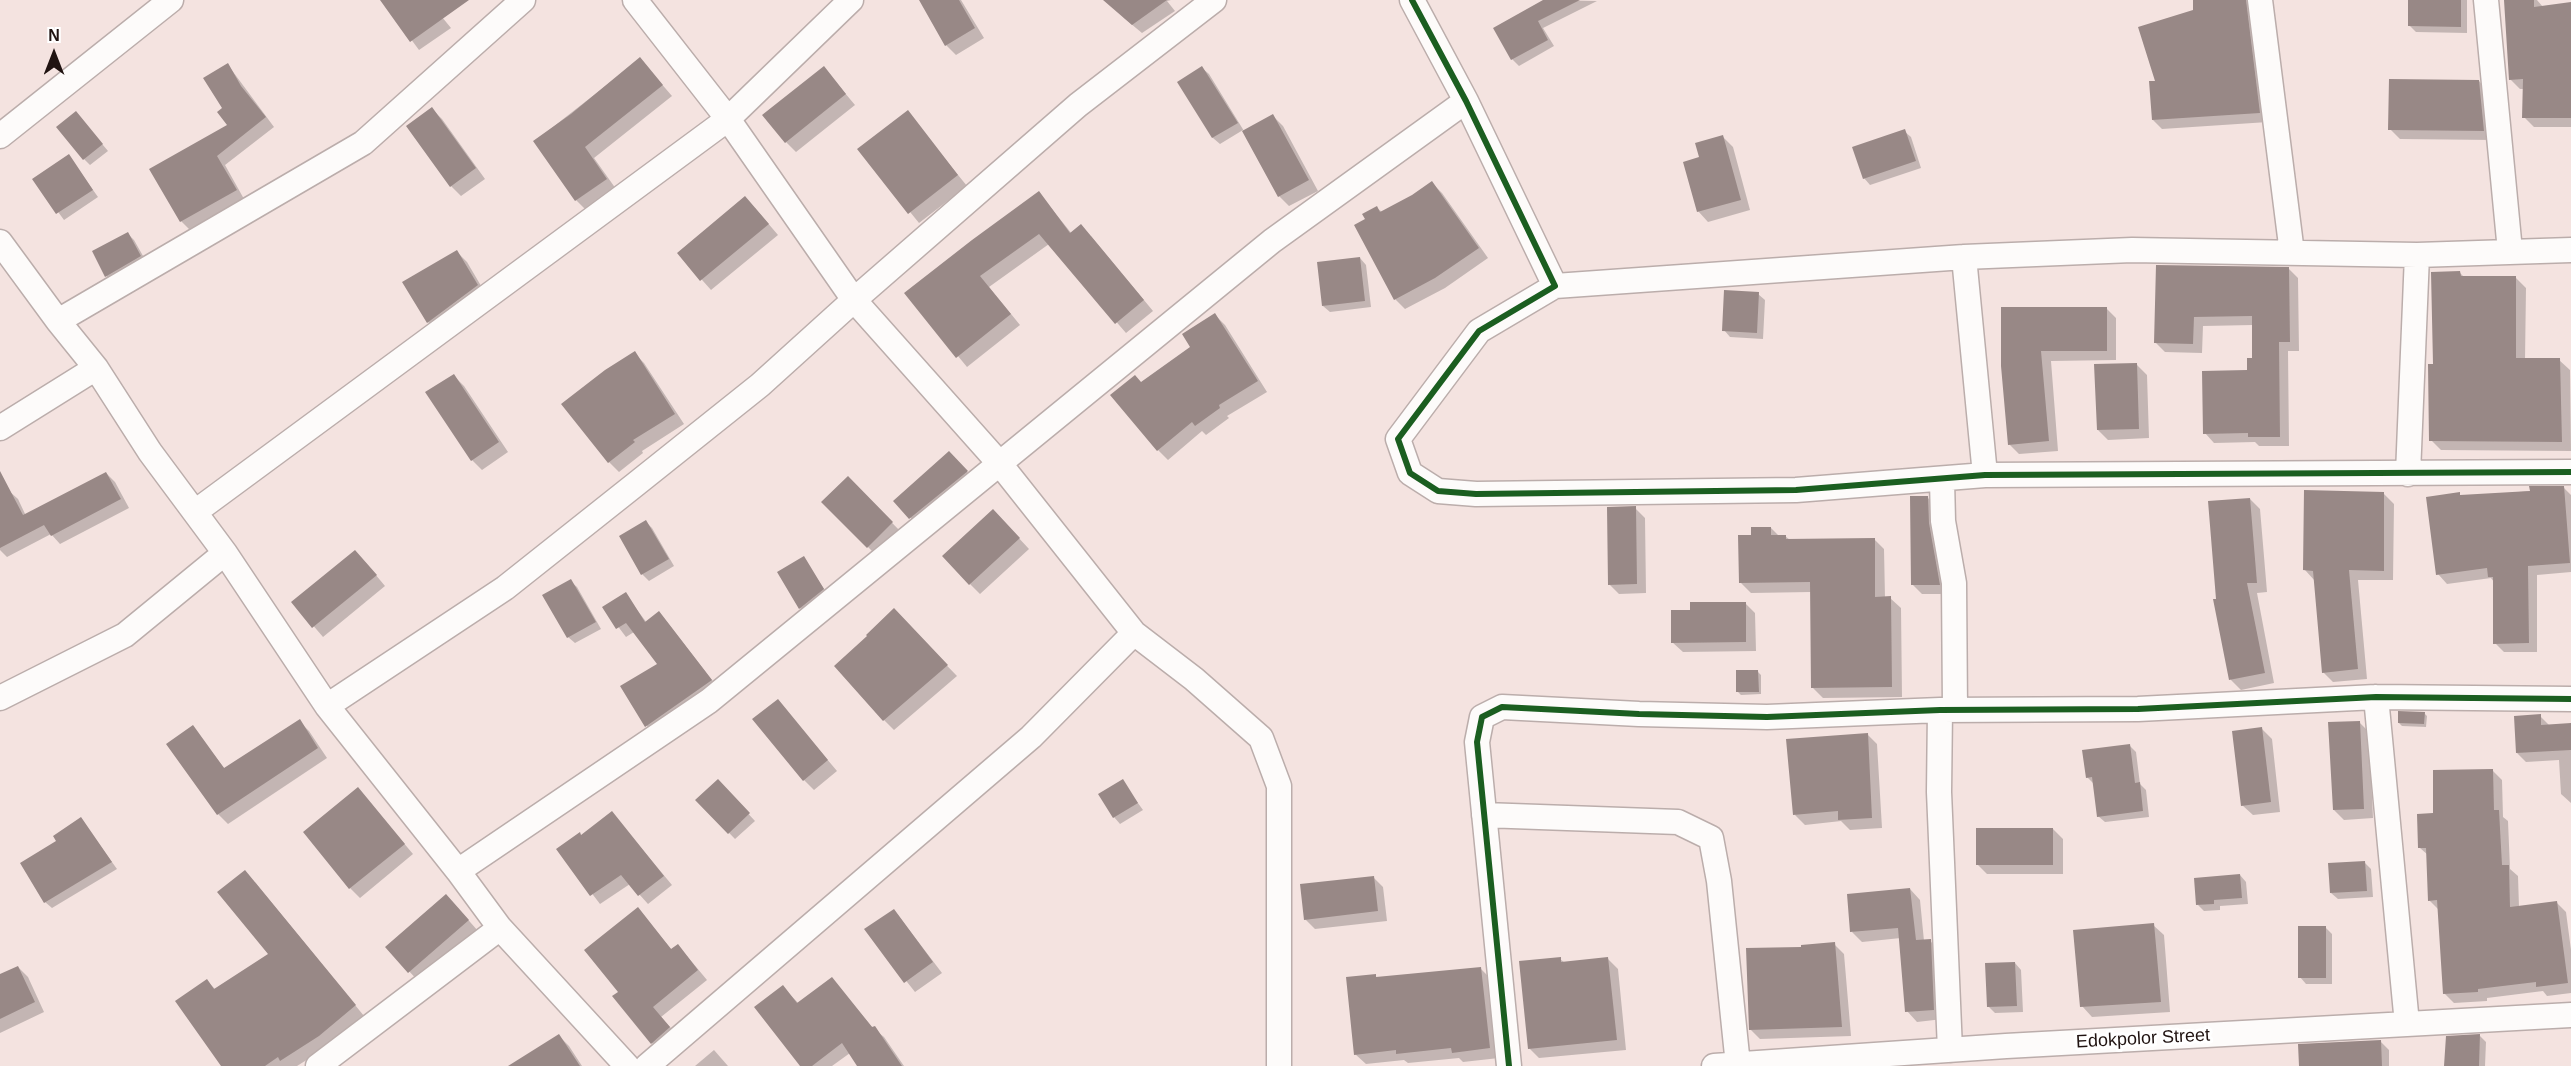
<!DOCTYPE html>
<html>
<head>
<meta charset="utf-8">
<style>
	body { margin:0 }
	#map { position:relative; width:2571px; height:1066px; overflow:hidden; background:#f4e3e0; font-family:Helvetica,sans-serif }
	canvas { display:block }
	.north { position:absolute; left:24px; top:24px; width:60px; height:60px; -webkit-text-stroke:4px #fff; paint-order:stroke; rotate:0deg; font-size:16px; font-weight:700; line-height:24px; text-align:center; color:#201311 }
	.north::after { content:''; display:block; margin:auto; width:21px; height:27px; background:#201311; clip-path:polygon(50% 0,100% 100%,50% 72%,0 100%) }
</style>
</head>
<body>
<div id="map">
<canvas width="2571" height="1066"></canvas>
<div class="north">N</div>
</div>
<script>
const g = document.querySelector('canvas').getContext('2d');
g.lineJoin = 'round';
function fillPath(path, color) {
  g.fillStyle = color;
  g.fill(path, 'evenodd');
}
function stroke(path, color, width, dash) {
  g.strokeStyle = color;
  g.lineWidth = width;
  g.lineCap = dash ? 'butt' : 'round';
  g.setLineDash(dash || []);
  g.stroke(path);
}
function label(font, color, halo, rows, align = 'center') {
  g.font = font + ' Helvetica,sans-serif';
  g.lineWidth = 6;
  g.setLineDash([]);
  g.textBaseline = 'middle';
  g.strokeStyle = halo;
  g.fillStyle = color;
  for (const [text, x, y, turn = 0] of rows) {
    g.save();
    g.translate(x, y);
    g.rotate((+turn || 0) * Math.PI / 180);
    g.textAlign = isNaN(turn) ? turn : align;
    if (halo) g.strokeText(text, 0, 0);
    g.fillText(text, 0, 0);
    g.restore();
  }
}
const shadow = new Path2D(`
	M382,0H428L451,28L419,50Z
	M921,0H961L984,38L956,55L946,45Z
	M1110,0H1171L1167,1L1175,11L1142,33L1124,18Z
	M1546,0L1597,1L1543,28L1554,46L1519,66L1512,59Z
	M2194,0H2250L2268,122L2162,129L2153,120L2157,82L2195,11Z
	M2410,0H2467V33L2416,32L2409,25Z
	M2505,0H2537L2543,7L2571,3V127H2534L2524,117V89H2520L2510,79Z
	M640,59L672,96L594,158L616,189L586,210L576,200L535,141Z
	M228,65L274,127L225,165L244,199L190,230L181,221L229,126L224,108Z
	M824,68L855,105L796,152L786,142Z
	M1202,68L1209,74L1244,131L1273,116L1283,126L1318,191L1289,206L1279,196L1243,130L1220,144L1213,138L1179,82Z
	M2479,81L2489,92L2494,140L2400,139L2390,129Z
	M432,109L442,119L485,179L461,196L451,186Z
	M907,112L967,186L919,223L859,149Z
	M82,120L108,151L90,165L84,159Z
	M1904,131L1911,137L1921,168L1870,185L1864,178Z
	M1723,137L1733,147L1750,210L1708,222L1698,211L1701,158Z
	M69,156L98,197L64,220L34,179Z
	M1432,183L1442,193L1488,258L1445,288L1405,309L1395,299L1367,220L1377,208L1382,212L1413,196Z
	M1039,193L1072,234L1091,236L1153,311L1126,333L1049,244L989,287L1020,325L967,367L906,293Z
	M755,208L778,235L711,290L679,254Z
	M128,234L134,240L147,263L113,282L106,276Z
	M457,252L467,262L487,296L438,332L428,322L404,283Z
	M1360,258L1366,265L1371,307L1330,312L1323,306Z
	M2158,266L2288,268L2298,278L2299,351H2288L2289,446H2259L2255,442L2214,443L2205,433L2248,372L2254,359L2253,325L2203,326L2202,353L2165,352L2155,342Z
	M2460,273L2464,277L2516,278L2526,288L2525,360H2559L2570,370L2571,451L2441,450L2431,440L2434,365Z
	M1758,294L1765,300L1763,339L1730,337L1724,330Z
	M2106,308L2116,318V360L2051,361L2058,451L2019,454L2009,444L2003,366Z
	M1215,315L1225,325L1267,392L1227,416L1229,418L1206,435L1202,431L1168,460L1158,450L1142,384L1192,347Z
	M634,353L644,363L684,424L642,451L643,453L619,472L609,462Z
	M2137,365L2147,375L2149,438L2108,440L2098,430Z
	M454,376L464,386L508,452L482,470L472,460Z
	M959,463L976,482L920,528L895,501Z
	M106,473L115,482L129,508L60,544L51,534L7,557L0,550V495L9,491L18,499L26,516Z
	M848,478L902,533L878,557L823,502Z
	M2564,488L2571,495V572L2537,575V652H2504L2495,643L2494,582L2491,578L2447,584L2438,574L2459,494L2462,497Z
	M2384,494L2394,504L2393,580H2358L2367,679L2333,682L2323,672L2315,581L2305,570Z
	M1928,498L1938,508L1949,594H1922L1912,584Z
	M2250,499L2260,509L2267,592L2257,593L2274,683L2241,690L2231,680L2215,600H2218Z
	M1635,508L1645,518L1646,593L1619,594L1609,584Z
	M1003,521L1029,549L980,594L970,584Z
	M646,522L652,528L674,566L649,581L642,574Z
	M1771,528L1779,536H1785L1790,540L1874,539L1884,549L1885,598H1890L1901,608L1902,697L1823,698L1813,688L1811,592L1751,593L1741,583L1753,536Z
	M803,558L829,596L806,615L800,608L779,573Z
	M365,562L385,586L323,637L293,602Z
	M570,581L577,587L601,629L575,643L568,637Z
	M625,594L647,623L659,613L667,622L719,689L655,734L647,726L622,687L659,664L634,632L626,637L604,608Z
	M1745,603L1755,613L1756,651L1683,652L1672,642L1692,612Z
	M894,611L957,676L894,730L884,720Z
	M1758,672L1761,675V694L1741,695L1738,692Z
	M778,701L837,771L814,790L804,780Z
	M2424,713L2427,716L2426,727L2402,726L2399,723Z
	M2540,716L2549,725H2571V803L2561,794L2559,760L2526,762L2517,753Z
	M299,721L309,731L327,758L228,824L218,814L192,727L225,769Z
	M2359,722L2369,732L2373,818L2344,820L2334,810Z
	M2262,729L2272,739L2280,812L2253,815L2242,805Z
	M1867,734L1877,744L1882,828L1850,830L1841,821L1805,825L1795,815Z
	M2130,746L2136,752L2140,784L2146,790L2149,817L2105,822L2098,816L2094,784L2087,777Z
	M2493,771L2502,780L2503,817L2508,821L2510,869L2518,876L2519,907L2556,902L2566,912L2571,950V993L2547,996L2543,991L2487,998V1001L2454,1003L2444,993L2439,910L2429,900L2428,855L2420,848L2435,815Z
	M718,781L755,821L735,839L697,800Z
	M1122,781L1143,810L1120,824L1114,817Z
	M358,789L413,854L360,898L350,888Z
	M612,813L672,885L648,904L630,884L600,904L558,849L582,836Z
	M81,819L117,869L52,908L45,902L59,841Z
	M2053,829L2063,839V874H1987L1977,864Z
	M2364,862L2371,869L2373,897L2338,899L2331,893Z
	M2240,875L2246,882L2248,904L2220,906V910L2204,911L2198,905Z
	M1373,877L1383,887L1387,921L1315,929L1305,919Z
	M255,882L364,1016L329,1046L297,1066H222L207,981L216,990L270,955Z
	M1910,889L1920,900L1924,941H1930L1941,951L1943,1019L1917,1022L1907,1011L1901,938L1862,942L1852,932Z
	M456,906L478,931L419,982L387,947Z
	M638,909L672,950L687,956L707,980L661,1017L679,1037L661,1052L652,1043L620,992Z
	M894,910L942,973L915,992L866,930Z
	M2153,925L2164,935L2170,1012L2092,1017L2082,1006Z
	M2325,927L2332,934V984H2306L2300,977Z
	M1834,944L1844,954L1851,1036L1760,1039L1750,1029L1803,948Z
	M1560,959L1565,963L1608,959L1618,969L1626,1050L1539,1058L1529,1048Z
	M2015,963L2021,970L2023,1012L1995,1013L1988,1006Z
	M18,967L28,977L44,1012L0,1033V976Z
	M1480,968L1490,978L1499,1058L1463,1062L1459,1058L1408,1063L1404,1060L1366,1064L1355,1054L1375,976L1378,978Z
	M832,979L873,1028L884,1037L904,1066H859L850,1053L832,1066H802L783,987L799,1004Z
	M559,1036L569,1046L582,1066H510Z
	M2480,1036L2486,1042L2485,1066H2446Z
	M2380,1041L2389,1050V1066H2301Z
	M714,1050L728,1066H695Z`);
const building = new Path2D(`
	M380,0H469L410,42Z
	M919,0H959L975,28L945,46Z
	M1103,0H1167L1132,25Z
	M1543,0H1580L1538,21L1548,40L1511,60L1493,28Z
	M2193,0H2246L2260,113L2152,120L2149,81H2155L2138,27L2193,10Z
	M2408,0H2461V27L2408,26Z
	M2504,0H2534V7L2571,2V118H2522L2523,79L2509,80Z
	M640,57L663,85L585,147L607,179L575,201L533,141L571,114Z
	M228,63L241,86L266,117L217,156L237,190L180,222L149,169L227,125L217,112L222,108L203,78Z
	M824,66L846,94L785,143L762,115Z
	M1202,66L1238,123L1212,138L1177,82Z
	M2389,79L2479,80L2484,131L2388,130Z
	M432,107L476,168L450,187L406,126Z
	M908,110L958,175L908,214L857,149Z
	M76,111L103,144L83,160L56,127Z
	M1273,114L1309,180L1278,197L1242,131Z
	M1905,129L1916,161L1863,179L1852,147Z
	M1723,135L1741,200L1697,212L1683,162L1699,157L1695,143Z
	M69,154L93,190L56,214L32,179Z
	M1432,181L1479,248L1435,278L1394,300L1354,225L1365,219L1362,214L1377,206L1380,212L1412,195Z
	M1039,191L1070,233L1081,224L1144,300L1115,324L1039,234L980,276L1011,314L956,358L904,293L972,240Z
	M745,196L769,224L700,281L677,253Z
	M128,232L141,256L105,277L92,251Z
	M457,250L478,285L427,323L402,282Z
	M1360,257L1365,301L1322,306L1317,262Z
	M2156,265L2289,267L2290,342H2279L2280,437H2248V433L2203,434L2202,371L2247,370V358H2252V316L2194,317L2193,344L2154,343Z
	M2460,271L2461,276H2516V358H2560L2562,442L2429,441L2428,364H2433L2431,272Z
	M1724,290L1759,292L1757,333L1722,331Z
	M2001,307H2107V351H2041L2049,441L2008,445L2001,366Z
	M1215,313L1258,381L1219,405L1220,408L1195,426L1192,422L1157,451L1110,395L1135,375L1141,382L1190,347L1182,334Z
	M635,351L675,414L633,440L635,442L608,463L561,404L605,370Z
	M2137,363L2139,429L2097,430L2094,364Z
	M454,374L499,442L471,461L425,392Z
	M949,451L968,471L909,519L893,501Z
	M0,471L23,515L106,472L121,499L51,536L44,525L0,548Z
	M848,476L893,522L867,548L821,502Z
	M2529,486H2564L2570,563L2528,566L2529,643L2493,644V577H2488L2487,568L2436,575L2426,497L2460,492V495L2530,491Z
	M2304,490L2384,492V571L2349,570L2358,669L2322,673L2313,571L2303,570Z
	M1910,496H1928L1929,523L1940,585H1911Z
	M2250,498L2257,583H2247L2265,673L2229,680L2213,599H2216L2208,501Z
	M1636,506L1637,584L1608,585L1607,507Z
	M993,509L1020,538L969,585L942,556Z
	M646,520L669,559L641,575L619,536Z
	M1751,527H1771V535H1786V539L1875,538V597L1891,596L1892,687L1811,688L1810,582L1739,583L1738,535H1751Z
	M355,550L377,575L312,628L291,602Z
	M804,556L824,589L799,609L777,572Z
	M571,579L596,622L567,638L542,595Z
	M626,592L645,622L659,611L712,680L645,727L620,686L657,664L626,623L616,629L602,607Z
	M1690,602H1746V642L1671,643V610H1690Z
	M894,608L948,665L883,721L834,666L867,636L866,635Z
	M1736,670H1758L1759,692H1736Z
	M778,699L828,760L803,781L752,719Z
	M2398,711L2425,712L2424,724L2398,723Z
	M2541,714V725L2571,723V750L2516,753L2514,716Z
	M300,719L318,748L217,815L166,744L193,725L224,768Z
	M2360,721L2364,809L2333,810L2328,722Z
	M2262,727L2271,802L2241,806L2232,731Z
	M1868,733L1872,818L1838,820V811L1793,815L1786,739Z
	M2130,744L2135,783L2140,782L2143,811L2097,817L2092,777L2086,778L2082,750Z
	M2493,769L2494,810H2499L2502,865H2509L2510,907L2557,901L2568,983L2536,987V982L2478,989V992L2443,994L2437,900L2428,901L2426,848H2418L2417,814L2433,813V770Z
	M718,779L750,813L728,834L695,800Z
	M1123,779L1138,803L1113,818L1098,794Z
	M358,787L405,844L349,889L303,832Z
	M612,811L664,876L638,896L621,875L590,896L556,849L580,832L581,835Z
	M81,817L112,862L44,903L20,863L56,841L53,836Z
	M1976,828H2053V865H1976Z
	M2365,861L2367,891L2330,893L2328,863Z
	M245,870L356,1005L319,1036L280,1061L278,1057L265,1066H221L175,1001L207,979L214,989L268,954L217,892Z
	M2240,874L2242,898L2214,900V904L2196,905L2194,878Z
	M1374,876L1378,911L1304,920L1300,884Z
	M1910,888L1916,940L1931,939L1934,1010L1905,1012L1898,928L1850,932L1847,894Z
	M446,894L469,920L408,973L385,947Z
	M638,907L671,949L678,944L698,970L653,1007L670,1027L651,1044L612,996L618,992L584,950Z
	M894,909L933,962L904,983L864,929Z
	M2154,923L2161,1002L2080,1007L2073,930Z
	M2298,926H2326V978H2298Z
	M1835,942L1842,1027L1749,1030L1746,948L1801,947V945Z
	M1561,957V962L1608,957L1617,1040L1528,1049L1519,961Z
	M2015,962L2017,1006L1987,1007L1985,963Z
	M18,966L35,1002L0,1019V974Z
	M1481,967L1490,1048L1452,1053L1451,1048L1396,1054V1050L1354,1055L1346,977L1376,974V977Z
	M832,977L872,1027L875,1026L902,1066H857L842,1043L812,1066H800L754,1007L783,985L797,1003Z
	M559,1034L580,1066H508Z
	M2480,1034L2479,1066H2444L2446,1036Z
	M2381,1040L2382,1066H2299L2298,1044Z`);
const minor = new Path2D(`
	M635,0L728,119L854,300L1000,464L1134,633L1194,679L1261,738L1279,786V1066
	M1412,0L1466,101L1555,286L1479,331L1398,439L1410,473L1438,491L1476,494L1796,490L1985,475L2571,472
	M2260,0L2292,253
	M2486,0L2510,251
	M0,136L171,0
	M0,242L58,321L96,368L150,452L225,553L327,706L458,871L500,928L627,1066
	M1964,257L1985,475
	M1555,286L1964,257L2132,250L2417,255L2571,250
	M58,321L363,143L523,0
	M0,428L96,368
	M2408,474L2417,255
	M1942,480L1943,521L1954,583L1955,710
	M195,512L728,119L851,0
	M2376,697L2407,1024
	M0,698L125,635L225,553
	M327,706L505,588L636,484L760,385L854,300L1078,105L1214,0
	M1940,710L1939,792L1950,1050
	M1484,815L1678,822L1711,838L1719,881L1738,1065
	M458,871L709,701L1272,241L1466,101
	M318,1066L500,928
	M647,1066L1031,737L1134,633
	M1509,1066L1477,742L1482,717L1502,707L1639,714L1767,717L1940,710L2138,709L2376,697L2571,699
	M1714,1066L2006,1046L2571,1015`);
const cycleway = new Path2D(`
	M1412,0L1466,101L1555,286L1479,331L1398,439L1410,473L1438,491L1476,494L1796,490L1985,475L2571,472
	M1509,1066L1477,742L1482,717L1502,707L1639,714L1767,717L1940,710L2138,709L2376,697L2571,699`);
const streetNames = [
	["Edokpolor Street",2143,1039,-3]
];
fillPath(shadow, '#0003');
fillPath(building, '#988886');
stroke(minor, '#bbadab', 27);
stroke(minor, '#fdfbfa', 24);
stroke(cycleway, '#1b5e20', 6);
label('18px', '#201311', '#fff', streetNames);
</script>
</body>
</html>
